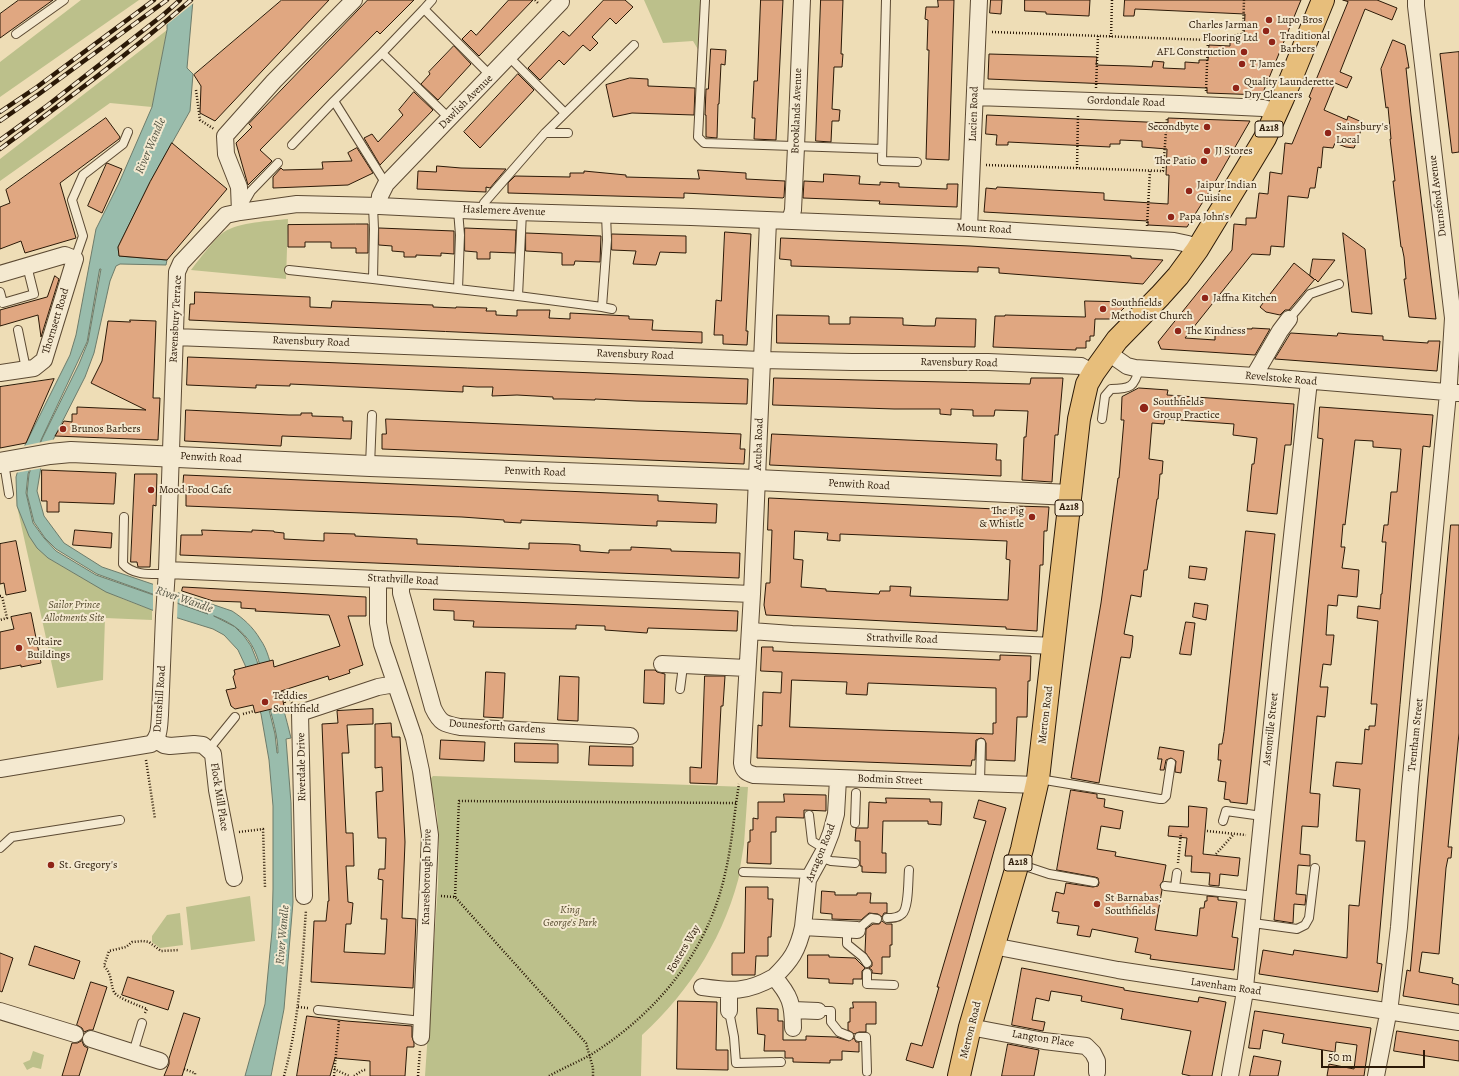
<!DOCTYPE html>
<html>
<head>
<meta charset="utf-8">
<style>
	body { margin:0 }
	#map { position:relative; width:1459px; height:1076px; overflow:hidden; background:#eeddb6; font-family:Alegreya,serif }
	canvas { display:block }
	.scale { position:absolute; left:1321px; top:1050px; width:104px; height:18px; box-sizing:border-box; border:2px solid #2b1907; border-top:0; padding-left:5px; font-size:12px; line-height:14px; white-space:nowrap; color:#2b1907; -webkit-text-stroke:3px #f4e9d0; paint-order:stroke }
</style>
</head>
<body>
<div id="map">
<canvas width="1459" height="1076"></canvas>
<div class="scale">50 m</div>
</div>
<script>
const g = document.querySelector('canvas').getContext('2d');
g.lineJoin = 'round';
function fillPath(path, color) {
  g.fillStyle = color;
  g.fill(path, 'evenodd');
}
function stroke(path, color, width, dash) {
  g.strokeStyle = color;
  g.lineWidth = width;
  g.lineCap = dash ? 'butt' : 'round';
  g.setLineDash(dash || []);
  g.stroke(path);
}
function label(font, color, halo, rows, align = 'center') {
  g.font = font + ' Alegreya,serif';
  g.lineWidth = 4;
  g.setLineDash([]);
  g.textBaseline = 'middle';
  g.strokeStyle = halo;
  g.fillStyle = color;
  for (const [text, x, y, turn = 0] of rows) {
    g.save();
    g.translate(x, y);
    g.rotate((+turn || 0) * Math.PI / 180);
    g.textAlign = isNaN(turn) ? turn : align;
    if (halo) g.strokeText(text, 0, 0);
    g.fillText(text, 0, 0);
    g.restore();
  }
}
const green = new Path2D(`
	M81,0H139L0,97V62Z
	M644,0H701L699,51L693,41L663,43Z
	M167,30L152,107L110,103L0,181V159Z
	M288,219L286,279L191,270C198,261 216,237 224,232C239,222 270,221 288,219Z
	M17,506L29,536L48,558L84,579L123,599L152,610V620L105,618L103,680L57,688Z
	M433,776L748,787L744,844L740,868H741C727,932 690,992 642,1035L641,1076H425L438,885L439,839L437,814L430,779Z
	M250,896L255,941L191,950L186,907Z
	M180,913L183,945L160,948L152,942V936L167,915Z
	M33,1051L44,1055L41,1069L33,1067L27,1070L23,1063L30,1060Z`);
const water = new Path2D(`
	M167,0H193L187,68L193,74L190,111L150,182L118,247L119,256L167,260L166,265L120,264L116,266L110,281L94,353L85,377L54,438L41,467L37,491L44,516L64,543L102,567L232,611C243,618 253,627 260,639C268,650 270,663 274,676C280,697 286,717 291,738L286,739L291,803L293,902L284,1009L271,1076H245L265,1004L272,931L273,889V806L269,760L261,714L245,665L238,650L224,635L213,629L152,610L106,592L48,558L37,548L29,536L17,506L16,477L25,445L70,355L76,335L96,229L119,183L152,107L167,30ZM100,269H101L88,342L79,364L42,439L29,474L27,494L34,522L45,538L56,549L97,574L208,614L96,575L56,551L44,538L33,523L26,493L28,474L41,440L87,342ZM214,616C258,632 259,661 268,701C272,718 278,735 278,753H277L275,734L257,661L251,646L244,636L235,627Z`);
const pier = new Path2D(`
	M165,0H195V2L165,26Z
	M56,439L43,468L15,473L23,446Z
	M153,582L178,590L177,620L153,612Z`);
const building = new Path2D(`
	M19,0H53L0,38V14Z
	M282,0H329L215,121L200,113L201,86L194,75Z
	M368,0H414L380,34L377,31L260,150L272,161L248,185L236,143L252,127L249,124Z
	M509,0H533L479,56L462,39L471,30L476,35Z
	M604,0H625L633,7L616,24L610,18L592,37L598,43L590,51L583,45L564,65L559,60L540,80L528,68L563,31L569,36Z
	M761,0H783L776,140L754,139L755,118H752L754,81H757Z
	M821,0H843L841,54H843L842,67H834L832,109L840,110L839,121H832L831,142L816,141Z
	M938,0H954L949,160L926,159L929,50H927L928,20L925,19L926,7H938Z
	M991,0H1002L1001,14L990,13Z
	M1025,0H1090L1089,16L1046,14V12L1025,11Z
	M1125,0H1301L1262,95L1207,93V88L988,79L989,54L1097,57L1096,65L1131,66L1152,67L1153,61L1164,62L1163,68L1185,69V62L1199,63V60H1208L1209,45L1230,46V37L1244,35L1245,14L1135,9L1134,16H1124Z
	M1343,0H1377L1397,8L1392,20L1365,9L1340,72L1352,77L1347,88L1335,83L1324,110L1347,120L1348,116L1364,123L1354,148L1346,147L1335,143L1333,148L1323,147L1321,168L1318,167L1315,188H1310L1308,198L1288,196L1284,247L1271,246L1270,255L1252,254L1185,338L1215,340V334H1227L1228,328L1252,329V328L1270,329L1255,355L1161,349L1158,342L1232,250L1234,224L1246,225V218H1256L1259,193L1268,194L1270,172L1282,174L1285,143L1292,144L1311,98L1309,97L1348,2Z
	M1393,40L1405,45L1409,68H1406L1411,115L1436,319L1409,317L1404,279H1406L1404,257L1402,247H1401L1393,181H1395L1390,139H1391L1388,107L1386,108L1381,69Z
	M454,46L471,64L438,100L421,84L430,74L429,72Z
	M711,49L726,50L725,65L721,64L719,104H718L717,138L706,137V115H705L706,89H708Z
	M1459,52V152L1452,153L1440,54Z
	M518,74L534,90L480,148L464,132Z
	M630,78L648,79V86L695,88L694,115L632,113L613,117L606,85Z
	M414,92L433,110L380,165L364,138L372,134L378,142L403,115L399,110Z
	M987,115L1168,123V118L1250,121L1211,189L1187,227L1148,225V221L984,212L986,188L996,189L997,187L1104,193V200L1168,204L1169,175H1166L1167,149L1142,147V141L1120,140V144H1110V147L1008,142V145H996L997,135L986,134Z
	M106,118L120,137L119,139L60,183L76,238L25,253L21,241L0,249V207L10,203L6,190Z
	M172,143L227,189L167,260L119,256L118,247L150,182Z
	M357,148L373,173L371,174L348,185L273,188V177L281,168L283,170L323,169L322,162L352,161L348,153Z
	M107,163L122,169L102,213L88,206Z
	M437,166L461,168L506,169L490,188L486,187V192L417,189L418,171L436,172Z
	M698,170L746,173V179L785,181L784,197L783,198L684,193V198L508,193V183L515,176L570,177V173H584V171L626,175V177L699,179Z
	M824,174L860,176L859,184L880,185V182L899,183V187L947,189V184H958L957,207L879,204L880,201L803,198L804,181L823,182Z
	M356,224H368V253H356V248H331V242H305V247H288V225Z
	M379,228L454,231V254L441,253V256L416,255V257H404V252L392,251V246L379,245Z
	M465,228L516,230L515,253L490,252V259H477V252L465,251Z
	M725,232L751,234L746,331H748L747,345L723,344V335H714L716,300L721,301Z
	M526,233L601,236L600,262L575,261L574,265H562V253L526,251Z
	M1343,233L1365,249L1372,314L1352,312Z
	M612,234L686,236V253L660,252L656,265L633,264L636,251L612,250Z
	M781,238L970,246L1131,256V258L1163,260L1143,284L999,273V268L978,267V272L791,266V260L780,259Z
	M1313,259L1335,260L1318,282L1315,279L1289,310H1285L1280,315L1266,312L1260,307L1294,263L1314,279L1310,276Z
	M55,276L59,279L41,337L38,315L0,326V310L47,297Z
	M195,292L310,297V307L331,308L332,301L433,305V307L456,308V307L487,308L486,311H496V315L517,316V310H550L549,318L570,319V313L629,316V319L653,320L652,330L702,332V343L189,320L190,304H194Z
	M1085,301L1130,302L1113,319H1095L1094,336H1090V341H1086V348H1076V350L993,347L995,316H1005V315L1085,317Z
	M777,315L829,316V324H850V317L903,318V325L924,326H935L936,318L976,319L975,347L777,343Z
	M130,320L156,321L153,398H160L158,440L55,436L64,421L72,422V414H77V407L146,410L91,383L102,361L108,321L130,322Z
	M1291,333L1337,336L1338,333L1349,334L1383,336V340L1428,343V341H1440L1437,371L1275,359Z
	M188,357L748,379L747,404L636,401L595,399V400L564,399H553V397L517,395L492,396L493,387H477L463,386V392L290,384V386L256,385V388L187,385Z
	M774,378L1030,384L1031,378H1063L1058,435H1055L1052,482L1022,480L1024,437H1026L1028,411L995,410L994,416H973V410L951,409V415L940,414V409H894L773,405Z
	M54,379L26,443L0,448V387Z
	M1139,388L1168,390L1167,395L1294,404L1291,445H1285L1277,514L1247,511L1252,464H1254L1257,438L1233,435L1234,424L1165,419L1164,424L1152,423L1149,459L1163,461L1162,474H1160L1158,499H1157L1149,558L1147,570H1144L1141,597L1131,595L1124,634L1133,636L1132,647L1130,658L1121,657L1099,783L1071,778L1101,603L1118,478H1119L1124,420H1121L1122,397Z
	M1320,407L1433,415L1430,447L1423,446L1377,963L1382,964L1378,992L1259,974L1263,950L1293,955L1294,950L1347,958L1349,905L1359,906L1365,841H1356L1360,789L1333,786L1336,762L1362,764L1365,729L1369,730V726H1375L1377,704H1371L1378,621L1357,618L1358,606L1380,609L1381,594H1382L1386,542H1382L1384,525H1388L1391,492H1397L1401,449L1373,447V441L1355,440L1345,525L1343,524L1341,547H1345L1342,568L1359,570L1357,597L1338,595L1337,606L1328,605L1326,635H1334L1331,665L1323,664L1320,687H1328L1325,717L1317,716L1310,793L1320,794L1318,827L1302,826L1300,854L1310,855V866L1298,865L1296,894L1306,895L1305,905L1294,904L1293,923L1274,920L1323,439L1318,438Z
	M186,410L289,415H301V413H312V416L343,417V421H352L351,439L282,436L281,446L185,441Z
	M386,419L741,434L740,449H745L744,464L382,449V434H386Z
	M772,434L997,444L996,460H1001V476L770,465Z
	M42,470L116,473L114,504L59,502V512H47V501H42Z
	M135,474H157L156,506L153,505L150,567H138L137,562H131Z
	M184,475L658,495V501L717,504L716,523L657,521V526L521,520V523L504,522V520L462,517L186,506V490H183Z
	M769,498L1016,510V506L1049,507L1047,531H1044L1043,565H1040L1037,631L1006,629V627L766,615L764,605L766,583H770L772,530H768ZM795,531L828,533L827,540L840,541V534L1007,541L1006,559L1010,560L1008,600L910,596L911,587L890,586V591H880L879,594L826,591V589L801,587L803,560L794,559Z
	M1451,525H1459V733L1448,847H1452L1451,858H1448L1446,868L1439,954L1422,952L1419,972L1453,978L1452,983L1459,985V1005L1403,996L1407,970L1410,971Z
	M75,530L112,533L111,548L73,545Z
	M202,530L252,532V530L274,531V532L284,533V539L324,541V533L355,534V536L417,539V544L466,546L529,549V543L569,544L580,545V551L609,553V550H631V547L671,549V551L740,553L739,578L180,555L181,535H202Z
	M1246,531L1275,534L1247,804L1230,802V800L1224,799L1226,782L1218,781L1221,760H1218L1219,744H1222L1224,732Z
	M16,541L26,591L6,595L4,583L0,584V544Z
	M1190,566L1207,568L1205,580L1189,578Z
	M183,587L366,597V616H348L363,665L349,670L350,673L329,680L328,676L281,691L284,706L255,713L253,705L235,709L231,706L226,690L236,688L233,677L235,674L234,670L273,660L274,667L340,646L329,615L255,611L256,609L241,608V602L213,601L182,591Z
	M434,599L738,611L737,631L648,628L647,633L605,630V626L576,625V629L473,627L474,621L454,620V611L434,610Z
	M1195,603L1208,605L1206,620L1193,617Z
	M31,613L41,663L21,667V665L0,669V632L14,629L11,617Z
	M1186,622L1195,623L1191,655L1180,654Z
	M762,647H773V651L1000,660V655L1031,656L1030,681H1028L1027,717H1017L1015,761L986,760V743L984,739L981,738L976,740L975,760H972L971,766L757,758L758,725L762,726L763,692L781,693L782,672L761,671ZM792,680L847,682L846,694L867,695L868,683L996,688V723H993V734L790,727Z
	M645,670H655L657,672L665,674L664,704L644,703Z
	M486,672L505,673L503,718L484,717Z
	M560,676L579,677L578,721L558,720Z
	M705,676H725L723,706H721L717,784L690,783V767L701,768Z
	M373,709V724L347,725L349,753H342L346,833H353L354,866H346L348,902L353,903L351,924H346L344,952L385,954L387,919H381L383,880L378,879L379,869H385L386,838H378L376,792L383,791L382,767L375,768V724L391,723L392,737H400L405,842L402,918L416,919L413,988L311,982L314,921H326L328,901H329L322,724L338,723L337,711Z
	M441,740L485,742L484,761L440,759Z
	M515,743L558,744V763L515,762Z
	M590,746L633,747V766L589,765Z
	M1160,747L1184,751L1181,773L1175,772L1176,761L1171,758L1166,760L1164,770H1160L1162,759H1158Z
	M1071,790L1097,794V798L1105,799L1104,807L1123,811L1120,829L1101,826L1097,849L1116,852L1115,856L1166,865L1163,881L1160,885L1162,890L1155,930L1197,936L1200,908H1204L1205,901H1207V896L1218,897V900L1237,902L1232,937L1238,938L1234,970L1150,959L1151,955L1135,952L1138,938L1092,929L1090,937L1077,935L1079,926L1057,923L1059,912L1052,911L1056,892L1064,894L1066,883L1093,887L1098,886L1099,883L1098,878L1095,877L1057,870Z
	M784,794L826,795V811L804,810V818L776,817V832H771V864L747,863L748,842H750V830H753V818L758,819V802H784Z
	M886,798L930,799V802H942L941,825L928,824V821H883L882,853H886V873L862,872V866H860V841H855L856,828H868L869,802L886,803Z
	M979,800L1006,808L933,1068L906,1060L911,1043L922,1046L939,987H937L986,821L974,818Z
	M1189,806L1207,808L1203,854L1240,858L1238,876L1220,874L1219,886L1209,885L1210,873L1191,872L1192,856H1185L1187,838L1168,836L1169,826L1188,827Z
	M746,887H768V899H773L771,937H768V956H756L755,975H732V953H744Z
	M822,891L835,892V895H857V893H871L870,903H887V913H884L882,917L878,914L869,913L861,920L832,919V914L821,913Z
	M882,921L886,924H892V945H890V957H882V974L872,973V970L869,968L872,966V962L865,952L866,929L873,924H879Z
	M35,946L80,961L74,979L29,965Z
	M0,953L13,958L2,992L0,991Z
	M808,955H829V957L855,958L865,968L862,971V979H853V984L829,983V979L808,978Z
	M1022,968L1124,988V990L1198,1002L1199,997L1226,1002L1212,1076H1191L1182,1074L1191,1031L1121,1019L1123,1009L1081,1001L1082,996L1051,991L1049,1001L1036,998L1032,1020L1045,1022L1043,1031L1012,1025Z
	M128,977L174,991L168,1010L122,995Z
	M91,982L107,987L93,1030H89L84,1032L82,1028L77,1025Z
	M678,1001L717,1002L716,1050H728V1070L677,1069Z
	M853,1002H876V1024H866V1032H859L854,1034L848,1030V1022H850V1008H853Z
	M757,1008L778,1009V1021H783V1040H806V1036L836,1037L849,1041L854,1038L856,1042H859V1052L842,1051V1060H830V1063L793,1062V1058H785V1051H764L765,1035L758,1034Z
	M1255,1011L1371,1028L1364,1076H1327L1329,1064L1354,1069L1357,1045L1336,1042L1335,1052L1282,1043L1284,1034L1263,1030L1260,1049L1249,1048Z
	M184,1013L200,1018L182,1076H164L169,1064V1059Z
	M307,1016L346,1021L412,1026V1037L414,1043V1047H407L405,1076H370V1061L335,1058L330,1076H297Z
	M1397,1031L1459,1041V1061L1394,1051Z
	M82,1041L84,1046L88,1048L79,1076H62L72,1043H77Z
	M1008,1044L1039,1050L1034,1076H1002Z
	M1254,1056L1281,1061L1278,1076H1250Z`);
const path = new Path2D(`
	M535,0L539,4
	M992,32L1208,40L1243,34L1244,0
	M1111,37L1112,0
	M1096,88L1098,36
	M196,90L200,120L214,129
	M1206,91L1208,40
	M986,165L1163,171L1167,118
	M1077,168L1078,115
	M1147,226L1150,171
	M0,596H2L7,618L0,620
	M285,703L282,692L284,691L286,699L289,698L292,703
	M243,714L254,711
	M146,760L155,819
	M1207,831L1246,835
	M239,832L263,829L265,887
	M1216,854L1234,834
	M1178,863L1181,833
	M441,896L455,897L586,1043L593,1068V1076
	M455,897L459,801L736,803
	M298,1007L308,1008
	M145,1013L147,1009C140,1006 117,998 114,992C110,982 112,974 104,966L109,951L126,947L132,942L143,941L149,942L161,951L179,950
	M184,1069L195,1073V1076
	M334,1069L349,1076
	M284,1076C299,1022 302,966 306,910
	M334,1076L339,1021
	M354,1076L363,1070H367
	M418,1076L420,1050
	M549,1076C563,1068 578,1062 592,1054C658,1012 708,951 725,874C732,845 734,814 739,784`);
const service = new Path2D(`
	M432,0L424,9L491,76
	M705,0L698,137L704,143L882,149
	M886,0L882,161L917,162
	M424,9L382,53L449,118
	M16,34L64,0
	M382,53L334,101L386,184
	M509,57L565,113
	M545,133L634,45
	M292,145L334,101
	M243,205L251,191L278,163
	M481,211L484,203L545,133H568
	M75,259L83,236L72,200L83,175L123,144L128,132
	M289,270L373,279L374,229L373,206
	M373,279L458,289L460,235L458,210
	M458,289L518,296L522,212
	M0,292L3,303L34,294L27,266
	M518,296L602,307L607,240L606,214
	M602,307L612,309
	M1289,319L1310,294L1339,284
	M18,330L26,369
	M1102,419L1105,396L1111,389C1130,389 1135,387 1139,368
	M4,463L9,494
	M370,466L372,415
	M124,517L123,564C133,576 153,574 167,574
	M680,689L683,666
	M209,749L235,717
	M1039,779L1160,799H1163L1166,796L1171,763
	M980,782L981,743
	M809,815L812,841L825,849
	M1223,821L1226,811L1262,816
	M855,823L856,793
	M0,848L12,837L120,820
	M820,857L831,861L855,863
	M1019,864L1049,874L1094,882
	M743,872L811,874
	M1165,886L1255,896
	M1175,887L1177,873
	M887,918C892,918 898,918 902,914C909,908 908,880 909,870
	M1253,923L1297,929L1305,925L1309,918L1315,868
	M847,930V944L863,957L867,963
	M857,930L871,918L877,919
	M867,973V984L894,985
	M318,1010L422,1021
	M729,1011L734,1037L736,1063L781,1062
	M818,1011H831V1022L839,1032L849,1036
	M859,1037H866L867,1072
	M133,1053L142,1023`);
const minor = new Path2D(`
	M975,97L1179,104L1263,108L1276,112
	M379,206L380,196L386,184L561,2
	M240,212L239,187L226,154L225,136L274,81L354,0
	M768,221L752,594L742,763C743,771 747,773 754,775L1037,785
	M790,221L793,210L796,147L802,0
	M969,228L979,0
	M0,274L65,255L75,259L44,360L34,368L0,373
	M175,337L762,360L852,362H988L1081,366L1093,373
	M1107,352L1127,366L1135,368L1254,376L1458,393
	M1254,376L1280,331L1289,319
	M167,570L401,580L752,594
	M378,579V623L382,644L414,738L421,771L430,835L421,1037
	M401,580V593L433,708C440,723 444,724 460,727L630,736
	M751,631L792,634L1054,646
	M662,664L747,668
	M156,740L164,745L170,746L194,744L203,745L213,754L217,790L234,878
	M0,769L151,744C160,736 159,727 160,715L164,616L167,570L177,272L181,263L226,215L240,212L297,204L379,206L481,211L691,217L969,228L1174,241L1188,244L1197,250
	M304,896L300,713L378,687L395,684
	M803,927L808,880L824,851L831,833L836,814L838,779
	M993,946L1118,970L1459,1022
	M702,987C732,991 746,993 774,977
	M793,1010L818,1011
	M0,1011L75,1034
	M729,1011V991
	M970,1027L1044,1041L1086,1046L1093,1053L1097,1061V1072
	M793,1028C793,1004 790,995 774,977C791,961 798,950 803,927L857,930
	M91,1039L160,1061
	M1230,1076L1244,997L1280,645L1309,381
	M1376,1076L1390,1004L1399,927L1410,787L1449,383L1453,318L1416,6V0`);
const tertiary = new Path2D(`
	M0,463L50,454L71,452L370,466L757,480L1070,495`);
const primary = new Path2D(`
	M959,1076L970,1027L1022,849L1038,779L1079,419L1087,384L1094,372L1117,340L1160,296L1178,276L1197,250L1247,168L1265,138L1283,98L1323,0`);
const rail = new Path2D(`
	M0,112L37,87L154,0
	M0,121L39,94L167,0
	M0,140L48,105L163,15L180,0
	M0,149C65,101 130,53 191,0`);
const markers = [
	[1269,20,4,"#8f2418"],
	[1266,31,4,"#8f2418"],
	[1272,42,4,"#8f2418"],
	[1244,52,4,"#8f2418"],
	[1242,64,4,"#8f2418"],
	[1236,88,4,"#8f2418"],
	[1207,127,4,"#8f2418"],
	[1328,133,4,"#8f2418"],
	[1207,151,4,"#8f2418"],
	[1204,161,4,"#8f2418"],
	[1189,191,4,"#8f2418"],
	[1171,217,4,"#8f2418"],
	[1205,298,4,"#8f2418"],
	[1103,309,4,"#8f2418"],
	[1178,331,4,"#8f2418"],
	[1144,408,5,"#8f2418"],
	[63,429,4,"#8f2418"],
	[151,490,4,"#8f2418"],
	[1032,517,4,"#8f2418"],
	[19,648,4,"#8f2418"],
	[265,702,4,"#8f2418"],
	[51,865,4,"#8f2418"],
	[1097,904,4,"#8f2418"]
];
const shields = [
	[1269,129,28],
	[1069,508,28],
	[1018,863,28]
];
const shieldNames = [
	["A218",1269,129],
	["A218",1069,508],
	["A218",1018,863]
];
const poiNames = [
	["Lupo Bros",1277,20],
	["Charles Jarman",1258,25,"right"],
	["Flooring Ltd",1258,38,"right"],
	["Traditional",1280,36],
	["Barbers",1280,49],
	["AFL Construction",1236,52,"right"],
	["T James",1250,64],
	["Quality Launderette",1244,82],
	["Dry Cleaners",1244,95],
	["Secondbyte",1199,127,"right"],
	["Sainsbury's",1336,127],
	["Local",1336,140],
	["JJ Stores",1215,151],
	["The Patio",1196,161,"right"],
	["Jaipur Indian",1197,185],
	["Cuisine",1197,198],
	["Papa John's",1179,217],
	["Jaffna Kitchen",1213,298],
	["Southfields",1111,303],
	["Methodist Church",1111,316],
	["The Kindness",1186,331],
	["Southfields",1153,402],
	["Group Practice",1153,415],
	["Brunos Barbers",71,429],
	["Mood Food Cafe",159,490],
	["The Pig",1024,511,"right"],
	["& Whistle",1024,524,"right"],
	["Voltaire",27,642],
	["Buildings",27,655],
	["Teddies",273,696],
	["Southfield",273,709],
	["St. Gregory's",59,865],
	["St Barnabas,",1105,898],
	["Southfields",1105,911]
];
const streetNames = [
	["Dawlish Avenue",466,102,-45],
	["Gordondale Road",1126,102,2],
	["Brooklands Avenue",797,111,-88],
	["Lucien Road",974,114,-88],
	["Durnsford Avenue",1438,196,-97],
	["Haslemere Avenue",504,211,2],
	["Mount Road",984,229,3],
	["Ravensbury Terrace",176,319,-87],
	["Thornsett Road",56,321,-73],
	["Ravensbury Road",311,342,2],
	["Ravensbury Road",635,355,2],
	["Ravensbury Road",959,363,1],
	["Revelstoke Road",1281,379,5],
	["Acuba Road",759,444,-88],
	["Penwith Road",211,458,3],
	["Penwith Road",535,472,2],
	["Penwith Road",859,485,3],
	["Strathville Road",403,580,3],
	["Strathville Road",902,639,2],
	["Duntshill Road",160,699,-86],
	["Merton Road",1046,715,-83],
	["Dounesforth Gardens",497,727,4],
	["Astonville Street",1271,729,-84],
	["Trentham Street",1416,735,-84],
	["Riverdale Drive",302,767,-91],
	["Bodmin Street",890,780,2],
	["Flock Mill Place",219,797,81],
	["Arragon Road",821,853,-68],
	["Knaresborough Drive",427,877,-89],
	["Fosters Way",684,949,-59],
	["Lavenham Road",1226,987,8],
	["Merton Road",971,1030,-76],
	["Langton Place",1043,1039,9]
];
const parkNames = [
	["Sailor Prince",74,605],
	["Allotments Site",74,618],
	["King",570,910],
	["George's Park",570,923]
];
const waterNames = [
	["River Wandle",151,146,-67],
	["River Wandle",184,600,19],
	["River Wandle",283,935,-85]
];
fillPath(green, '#bcc08b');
fillPath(water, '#99bcac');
stroke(water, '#6d7b6a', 1);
fillPath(pier, '#eeddb6');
fillPath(building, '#e0a781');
stroke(building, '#2b1907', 1);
stroke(service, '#5c4a33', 10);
stroke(minor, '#5c4a33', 18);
stroke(tertiary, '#5c4a33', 22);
stroke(primary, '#2b1907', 24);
stroke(path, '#2b1907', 2.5, [1, 2]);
stroke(service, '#f4e9d0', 8);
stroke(minor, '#f4e9d0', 16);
stroke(tertiary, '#f4e9d0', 20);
stroke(primary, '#e7be7b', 22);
stroke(rail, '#2b1907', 4.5);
stroke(rail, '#f4e9d0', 3, [9]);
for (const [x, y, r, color] of markers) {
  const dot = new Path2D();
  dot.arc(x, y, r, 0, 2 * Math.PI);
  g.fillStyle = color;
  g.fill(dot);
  stroke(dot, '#f4e9d0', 1.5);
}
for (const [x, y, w] of shields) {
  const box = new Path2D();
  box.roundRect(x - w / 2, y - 8, w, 16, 3);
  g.fillStyle = '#f4e9d0';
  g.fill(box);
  stroke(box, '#2b1907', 1);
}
label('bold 10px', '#2b1907', null, shieldNames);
label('11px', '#2b1907', '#f4e9d0', poiNames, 'left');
label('11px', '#2b1907', '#f4e9d0', streetNames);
label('italic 11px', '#564b2f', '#f4e9d0', parkNames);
label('italic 12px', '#525241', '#f4e9d0', waterNames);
</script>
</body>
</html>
